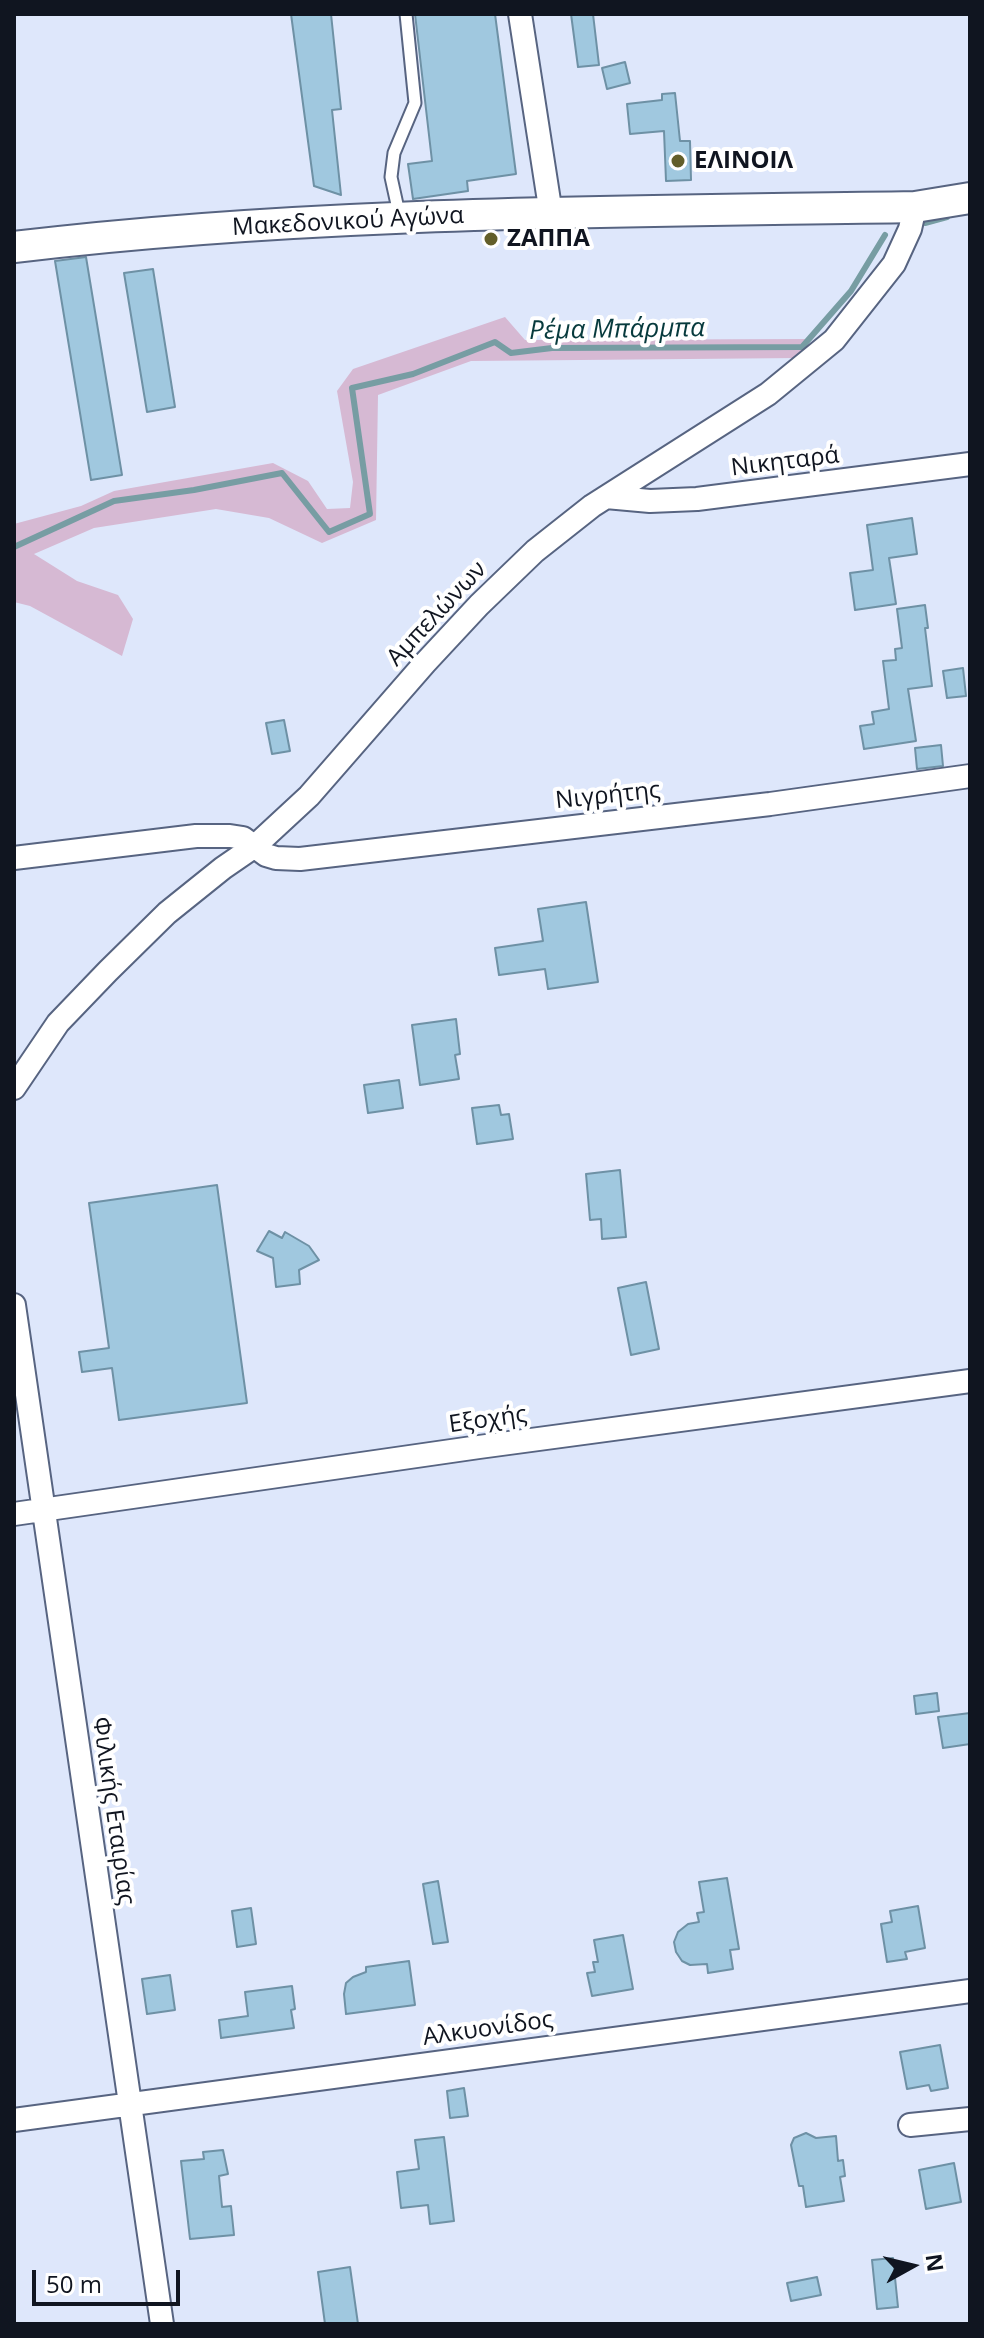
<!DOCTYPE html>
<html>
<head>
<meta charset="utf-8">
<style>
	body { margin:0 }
	#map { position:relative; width:984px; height:2338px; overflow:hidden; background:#dee7fb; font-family:"Open Sans",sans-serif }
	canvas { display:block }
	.frame { position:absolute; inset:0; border:16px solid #101520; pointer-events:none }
	.north { position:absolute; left:872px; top:2226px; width:80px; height:80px; -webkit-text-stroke:6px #fff; paint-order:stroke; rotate:82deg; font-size:22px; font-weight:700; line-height:32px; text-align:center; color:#101520 }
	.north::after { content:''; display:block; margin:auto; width:28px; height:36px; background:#101520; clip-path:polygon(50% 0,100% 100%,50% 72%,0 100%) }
	.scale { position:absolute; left:32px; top:2270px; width:148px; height:36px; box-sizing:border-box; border:4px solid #101520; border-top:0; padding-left:10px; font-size:24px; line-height:28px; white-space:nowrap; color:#101520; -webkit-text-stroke:6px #fff; paint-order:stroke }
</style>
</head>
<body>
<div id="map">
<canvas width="984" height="2338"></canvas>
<div class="frame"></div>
<div class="north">N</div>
<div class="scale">50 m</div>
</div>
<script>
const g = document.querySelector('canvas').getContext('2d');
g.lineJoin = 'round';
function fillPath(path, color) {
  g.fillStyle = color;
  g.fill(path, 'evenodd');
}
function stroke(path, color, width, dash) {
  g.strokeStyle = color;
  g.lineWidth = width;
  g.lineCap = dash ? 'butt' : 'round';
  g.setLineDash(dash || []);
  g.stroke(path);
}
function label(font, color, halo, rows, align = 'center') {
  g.font = font + ' "Open Sans",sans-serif';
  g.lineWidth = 8;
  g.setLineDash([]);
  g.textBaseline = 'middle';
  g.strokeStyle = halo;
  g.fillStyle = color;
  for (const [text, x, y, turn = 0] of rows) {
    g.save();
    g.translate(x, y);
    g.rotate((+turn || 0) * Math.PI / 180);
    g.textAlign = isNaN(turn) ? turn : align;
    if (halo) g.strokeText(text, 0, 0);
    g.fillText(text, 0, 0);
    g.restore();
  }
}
const green = new Path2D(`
	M505,317L525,340L810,339L798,358L471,361L378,395L376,520L322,543L269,518L216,509L94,528L34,554L77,581L118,595L133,619L122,656L30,606L14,602V524L81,506L114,491L273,463L308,481L327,509L350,508L353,482L337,391L353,369Z`);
const stream = new Path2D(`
	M925,223L947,217
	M14,547L114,501L194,490L282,473L329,532L370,514L352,388L413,374L495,342L511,353L552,348L802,347L851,291L885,235`);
const building = new Path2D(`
	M291,14H331L341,109L332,110L341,195L314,186Z
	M415,14H495L516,174L467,181L468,191L413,199L408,164L432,161Z
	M571,14H593L599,65L578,67Z
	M625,62L630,83L607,89L602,68Z
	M675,93L680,141H690L691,180L666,181L664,131L630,134L627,104L662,100V94Z
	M86,257L122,475L91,480L55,261Z
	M153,269L175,407L147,412L124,273Z
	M912,518L917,554L889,558L896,604L855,610L850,573L873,570L867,525Z
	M925,605L928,628H925L932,686L908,689L916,741L864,749L860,726L874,724L872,712L889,709L883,661L896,660L895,649L902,648L897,609Z
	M963,668L966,696L947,698L943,671Z
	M284,720L290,751L272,754L266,723Z
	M941,745L943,766L917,769L915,748Z
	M586,902L598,982L548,989L545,969L499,975L495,948L543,941L538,909Z
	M456,1019L460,1054L455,1055L459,1079L420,1085L412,1025Z
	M399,1080L403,1108L368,1113L364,1085Z
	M499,1105L501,1115L509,1114L513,1139L477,1144L472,1108Z
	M620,1170L626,1237L602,1239L601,1219L590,1220L586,1174Z
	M217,1185L247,1403L119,1420L112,1368L82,1372L79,1352L109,1348L89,1203Z
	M269,1231L282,1238L285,1232L309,1246L319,1260L299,1270L300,1284L276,1287L273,1258L257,1251Z
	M646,1282L659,1349L631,1355L618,1288Z
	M937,1693L939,1711L916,1714L914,1696Z
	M970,1713V1744L943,1748L938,1717Z
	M727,1878L739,1949L730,1950L733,1969L708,1973L707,1964L690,1965L682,1961L676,1952L674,1942L678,1932L688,1924L699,1922L697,1913L704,1912L699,1882Z
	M438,1881L448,1942L433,1944L423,1884Z
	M918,1906L925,1948L905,1952L907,1959L887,1962L881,1924L892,1922L890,1911Z
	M251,1908L256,1944L237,1947L232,1911Z
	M623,1935L633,1989L592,1996L587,1973L595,1972L593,1962H598L594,1940Z
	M409,1961L415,2005L346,2014L344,1994L346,1983L353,1977L366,1972V1967Z
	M170,1975L175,2010L147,2014L142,1979Z
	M292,1986L295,2009L291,2010L294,2028L221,2038L219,2020L248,2016L245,1992Z
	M940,2045L948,2088L931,2091L929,2085L907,2089L900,2052Z
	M464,2088L468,2116L450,2118L447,2091Z
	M806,2133L816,2138L836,2136L838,2161L843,2160L845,2176L840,2177L844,2201L806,2207L803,2186H799L791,2145L794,2138Z
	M444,2137L454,2221L430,2224L428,2205L401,2208L397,2172L419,2169L415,2140Z
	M223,2150L228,2174L219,2176L222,2207L231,2206L234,2235L190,2239L181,2161L204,2159L203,2152Z
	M954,2163L961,2202L926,2209L919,2170Z
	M893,2258L898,2307L877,2309L872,2260Z
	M350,2267L358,2324H325L318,2272Z
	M817,2277L821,2295L791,2301L787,2283Z`);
const lane = new Path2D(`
	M400,218L391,177L394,153L415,103L406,14`);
const street = new Path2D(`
	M520,14L551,214
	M606,497L650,501L697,499L970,464
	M14,858L196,836H230L243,838L266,855L276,858L300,859L770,804L970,776
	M14,1088L58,1023L108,971L167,913L223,868L255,846L309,796L425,663L479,605L535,551L592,506L768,394L834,340L894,264L910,229L915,207
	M14,1305L162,2324
	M14,1514L479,1447L970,1381
	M14,2120L970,1991
	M910,2125L970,2119`);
const secondary = new Path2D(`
	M14,247C313,211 614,212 915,207L970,198`);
const markers = [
	[678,161,8,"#625e2a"],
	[491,239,8,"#625e2a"]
];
const poiNames = [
	["ΕΛΙΝΟΙΛ",694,161],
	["ΖΑΠΠΑ",507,239]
];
const streetNames = [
	["Μακεδονικού Αγώνα",348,222,-3],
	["Νικηταρά",785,462,-7],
	["Αμπελώνων",437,614,-47],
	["Νιγρήτης",608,796,-6],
	["Εξοχής",488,1420,-8],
	["Φιλικής Εταιρίας",113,1811,82],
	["Αλκυονίδος",488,2029,-8]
];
const waterNames = [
	["Ρέμα Μπάρμπα",617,330,-1]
];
fillPath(green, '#d6b9d3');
stroke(stream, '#779da3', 6);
fillPath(building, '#a0c8df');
stroke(building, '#6e91a5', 2);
stroke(lane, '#576481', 15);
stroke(street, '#576481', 26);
stroke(secondary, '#576481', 34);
stroke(lane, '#fff', 11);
stroke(street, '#fff', 22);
stroke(secondary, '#fff', 30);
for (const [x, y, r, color] of markers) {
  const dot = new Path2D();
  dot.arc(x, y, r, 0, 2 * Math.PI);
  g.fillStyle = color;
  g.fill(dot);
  stroke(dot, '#fff', 3);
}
label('bold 24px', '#101520', '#fff', poiNames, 'left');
label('24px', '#101520', '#fff', streetNames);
label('italic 26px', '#073a3d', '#fff', waterNames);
</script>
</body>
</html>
